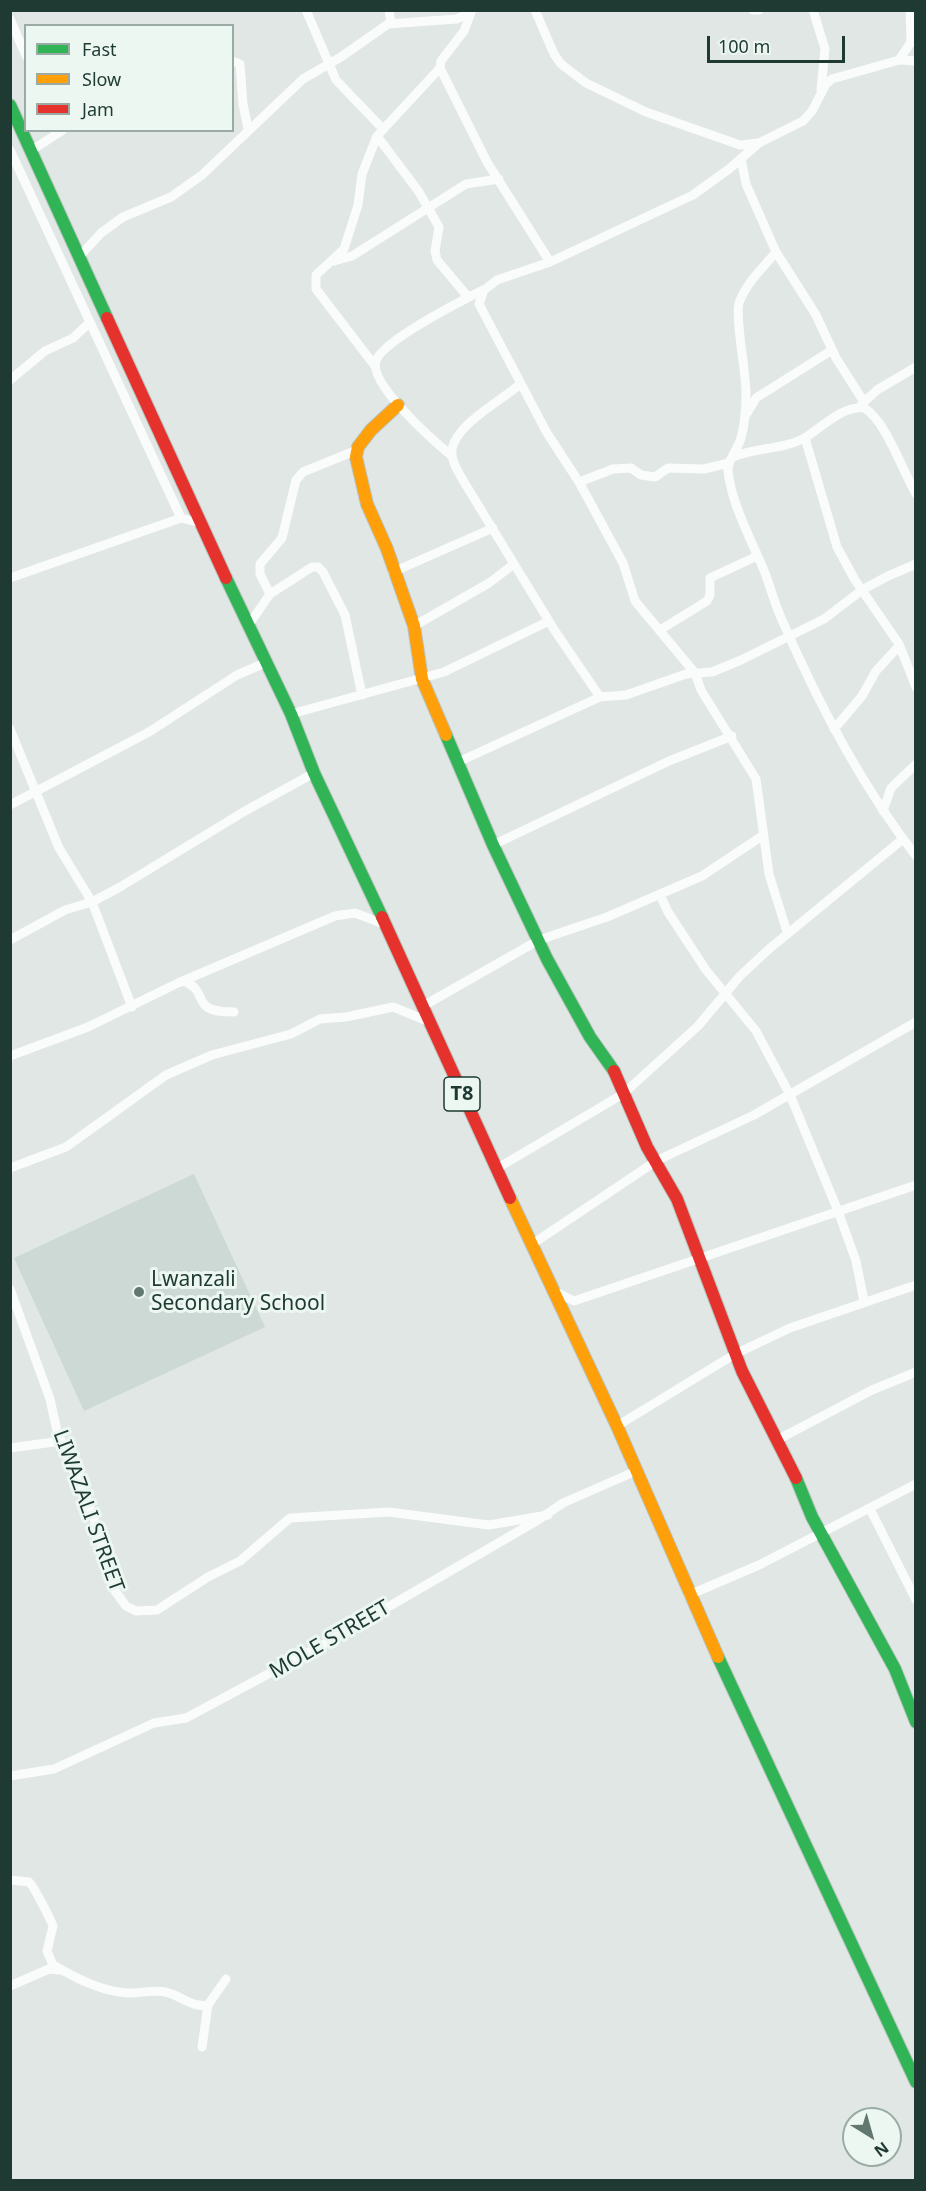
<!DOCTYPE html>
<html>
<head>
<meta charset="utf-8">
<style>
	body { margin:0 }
	#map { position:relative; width:926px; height:2191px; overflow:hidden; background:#e0e7e4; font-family:"Noto Sans",sans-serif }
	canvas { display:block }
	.frame { position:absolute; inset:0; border:12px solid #1e3a32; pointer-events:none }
	.legend { position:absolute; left:24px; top:24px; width:210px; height:108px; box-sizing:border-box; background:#edf7f2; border:2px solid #9aaba5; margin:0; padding:8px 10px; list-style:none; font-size:18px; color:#1e3a32 }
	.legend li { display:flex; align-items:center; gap:12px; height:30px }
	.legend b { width:30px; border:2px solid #9aaba5 }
	.north { position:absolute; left:842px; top:2107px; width:60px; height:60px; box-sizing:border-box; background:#edf7f2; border:2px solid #9aaba5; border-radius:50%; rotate:143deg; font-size:16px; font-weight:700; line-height:24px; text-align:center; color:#1e3a32 }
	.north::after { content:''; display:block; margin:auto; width:21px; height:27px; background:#627770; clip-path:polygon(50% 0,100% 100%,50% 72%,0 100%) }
	.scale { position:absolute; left:707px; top:36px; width:138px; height:27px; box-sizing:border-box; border:3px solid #1e3a32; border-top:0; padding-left:8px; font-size:18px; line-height:21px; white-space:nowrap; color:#1e3a32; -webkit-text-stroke:4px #edf7f2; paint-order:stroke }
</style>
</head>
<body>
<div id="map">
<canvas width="926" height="2191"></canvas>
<div class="frame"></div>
<ul class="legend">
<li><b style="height:8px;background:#30b455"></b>Fast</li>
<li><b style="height:8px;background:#ff9f0a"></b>Slow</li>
<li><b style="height:8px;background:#e5322d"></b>Jam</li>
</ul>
<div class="north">N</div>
<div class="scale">100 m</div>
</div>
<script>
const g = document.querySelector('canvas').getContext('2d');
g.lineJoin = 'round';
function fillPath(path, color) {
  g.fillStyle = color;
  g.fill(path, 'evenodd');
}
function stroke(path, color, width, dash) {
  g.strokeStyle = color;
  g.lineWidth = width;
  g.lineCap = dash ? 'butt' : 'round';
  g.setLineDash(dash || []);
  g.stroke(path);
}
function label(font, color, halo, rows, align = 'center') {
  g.font = font + ' "Noto Sans",sans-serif';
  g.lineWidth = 6;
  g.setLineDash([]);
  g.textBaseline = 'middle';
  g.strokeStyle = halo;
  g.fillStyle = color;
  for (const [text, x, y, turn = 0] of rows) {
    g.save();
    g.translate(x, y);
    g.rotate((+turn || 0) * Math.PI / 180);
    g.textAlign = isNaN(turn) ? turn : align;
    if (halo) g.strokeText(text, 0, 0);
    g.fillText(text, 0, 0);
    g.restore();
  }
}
const built = new Path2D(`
	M194,1174L265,1327L84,1411L14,1258Z`);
const street = new Path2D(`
	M306,10L336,80L383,129
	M389,10L391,23
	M472,10L464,31L441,61L440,68L487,162L550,262
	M535,10L554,54L561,64L586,83L646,112L740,145L759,143L803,121L812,111L826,84L832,79L899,60L916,61
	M753,10H759
	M813,10L825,49L821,90
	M10,19L26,56
	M899,60L911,42L910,10
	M232,61L240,64L243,104L248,129
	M377,136L419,192L439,227L435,251L437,260L468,297
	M759,143L729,169L693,195L550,262L497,280L484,290L479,304L547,433L579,482L623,563L635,601L695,673L701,690L756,779L769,874L787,932
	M10,150L181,518
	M32,150L63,130
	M741,158L746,184L776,252L816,315L836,358L864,402
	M776,252C763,268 746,283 739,303C735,318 746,372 746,393C746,408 745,424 741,438C738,449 727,461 728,471C732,506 752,541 765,573C771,589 775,605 782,620C818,703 860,784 916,856
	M79,257L101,233L123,217L171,197L202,175L303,79L341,57L388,24L457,19L471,12
	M334,261L352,256L466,184L499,179
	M375,366L316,289V275L344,249L358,205L362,174L377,136L440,68
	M10,380L45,351L73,338L88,324
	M520,384C502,401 449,427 452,455C453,465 459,473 464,482L555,631L600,697
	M861,405L877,390L916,367
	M746,415L756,398L832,350
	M805,438L837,547L855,580L899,644L916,687
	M452,456C436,443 368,384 376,361C382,341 463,300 483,290
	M733,457C756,447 785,450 806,437C822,427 844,405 864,408C885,419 903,472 916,494
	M579,482L613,469L631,468L641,475L655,477L668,468L704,469L729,463
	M393,572L493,528
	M10,578L181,518L201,523
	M270,594L260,574V564L282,538L296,480L303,472L357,450
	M248,626L270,594L312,567H318L323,572L345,615L362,695
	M414,626L489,583L514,564
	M660,630L707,601L710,595V578L757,556
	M291,714L444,672L549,621
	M10,729L59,848L92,902L132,1007
	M834,729L862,696L876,671L899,646
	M458,762L600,697L626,695L686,674L712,672L741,660L824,619L862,590L888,576L916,564
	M10,805L149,732L237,675L265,663
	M883,811L891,788L916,764
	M493,845L669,761L732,736
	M660,895L668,912L706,970L756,1031L790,1095L838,1211L856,1261L864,1301
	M10,940L65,910L92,902L120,887L245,811L314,773
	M184,981C212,993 187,1012 234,1012
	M423,1006L539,940L607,917L702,876L762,836
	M10,1056L88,1027L178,983L335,916L355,913L384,924
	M10,1168L66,1147L166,1075L212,1055L291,1034L320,1019L346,1017L393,1007L430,1022
	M496,1169L623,1094L698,1026L740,976L769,949L903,839
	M531,1245L656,1161L754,1115L916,1022
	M10,1289L50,1399L57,1431L93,1515L115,1591L126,1606L136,1611L157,1610L208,1577L240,1561L290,1518L389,1512L489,1525L548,1515
	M556,1292L574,1301L916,1185
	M617,1426L735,1354L790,1328L916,1285
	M777,1440L872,1390L916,1372
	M10,1448L61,1441
	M870,1509L916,1600
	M689,1595L759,1565L916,1484
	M10,1776L54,1769L154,1723L186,1718L326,1643L538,1520L563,1503L636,1471
	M10,1880L29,1882C33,1885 50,1918 53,1926L47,1951L53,1965C76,1978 100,1991 127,1993C139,1994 152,1989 165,1992C181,1995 191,2008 208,2005
	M10,1986L49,1969L59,1970
	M202,2047L208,2005L226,1979`);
const fast = new Path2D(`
	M10,105L107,318
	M226,578L291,714L314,773L382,917
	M446,735L493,845L547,959L590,1037L614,1071
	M796,1478L812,1517L895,1669L916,1722
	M718,1657L916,2082`);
const slow = new Path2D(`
	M398,405L371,430L358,447L356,457L367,504L387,549L414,626L422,679L446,735
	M510,1198L617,1426L718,1657`);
const jam = new Path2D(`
	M107,318L226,578
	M382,917L510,1198
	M614,1071L647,1147L677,1199L742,1371L796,1478`);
const markers = [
	[139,1292,6,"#627770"]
];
const shields = [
	[462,1094,36]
];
const shieldNames = [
	["T8",462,1094]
];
const poiNames = [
	["Lwanzali",151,1280],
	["Secondary School",151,1304]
];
const streetNames = [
	["LIWAZALI STREET",88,1511,70],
	["MOLE STREET",330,1640,-30]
];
fillPath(built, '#cdd9d4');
stroke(fast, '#b9c4bf', 14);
stroke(slow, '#b9c4bf', 14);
stroke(jam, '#b9c4bf', 14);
stroke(street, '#fafbfb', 9);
stroke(fast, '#30b455', 12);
stroke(slow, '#ff9f0a', 12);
stroke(jam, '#e5322d', 12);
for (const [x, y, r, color] of markers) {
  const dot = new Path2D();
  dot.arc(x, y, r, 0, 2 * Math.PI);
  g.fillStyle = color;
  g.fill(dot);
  stroke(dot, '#edf7f2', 2);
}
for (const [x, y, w] of shields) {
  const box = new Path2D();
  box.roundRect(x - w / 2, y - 17, w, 34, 4.5);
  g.fillStyle = '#edf7f2';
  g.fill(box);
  stroke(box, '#1e3a32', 1.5);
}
label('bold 20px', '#1e3a32', null, shieldNames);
label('21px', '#1e3a32', '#edf7f2', poiNames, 'left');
label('21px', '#1e3a32', '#edf7f2', streetNames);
</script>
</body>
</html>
